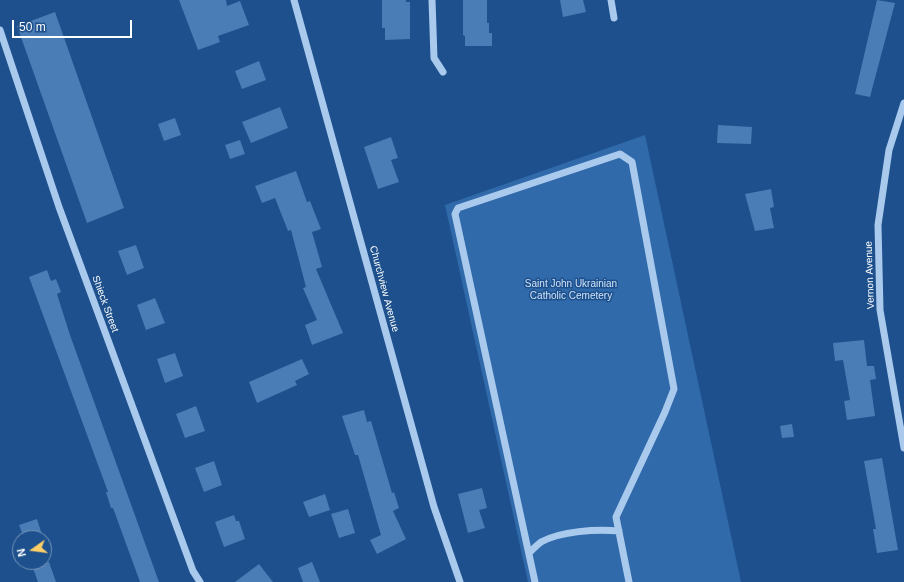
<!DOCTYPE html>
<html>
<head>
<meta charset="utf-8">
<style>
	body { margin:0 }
	#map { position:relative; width:904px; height:582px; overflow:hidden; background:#1d508c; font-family:Arial,sans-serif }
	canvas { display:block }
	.north { position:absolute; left:12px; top:530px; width:40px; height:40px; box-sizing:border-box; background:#1d508c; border:1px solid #7796ba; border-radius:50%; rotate:256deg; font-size:11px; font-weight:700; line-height:16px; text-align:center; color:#fff }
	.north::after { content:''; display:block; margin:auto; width:14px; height:18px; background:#fcce67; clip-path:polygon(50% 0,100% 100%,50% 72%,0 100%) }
	.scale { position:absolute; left:12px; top:20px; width:120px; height:18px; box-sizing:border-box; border:2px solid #fff; border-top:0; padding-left:5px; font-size:12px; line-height:14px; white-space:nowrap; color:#fff; -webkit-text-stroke:3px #1d508c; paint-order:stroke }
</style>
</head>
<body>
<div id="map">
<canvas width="904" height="582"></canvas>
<div class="north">N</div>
<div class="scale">50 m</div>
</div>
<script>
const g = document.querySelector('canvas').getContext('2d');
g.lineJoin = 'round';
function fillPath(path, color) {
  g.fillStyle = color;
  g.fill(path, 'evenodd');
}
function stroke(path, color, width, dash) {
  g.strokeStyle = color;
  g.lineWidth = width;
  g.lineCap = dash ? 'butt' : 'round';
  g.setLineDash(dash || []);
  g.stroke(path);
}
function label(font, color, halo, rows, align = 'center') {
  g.font = font + ' Arial,sans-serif';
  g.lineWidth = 3;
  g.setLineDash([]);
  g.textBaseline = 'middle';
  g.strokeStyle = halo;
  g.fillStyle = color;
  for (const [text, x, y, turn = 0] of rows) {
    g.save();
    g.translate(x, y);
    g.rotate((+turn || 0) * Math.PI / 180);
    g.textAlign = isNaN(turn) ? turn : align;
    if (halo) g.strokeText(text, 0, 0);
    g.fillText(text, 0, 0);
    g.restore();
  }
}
const green = new Path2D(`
	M645,135L741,582H528L445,205Z`);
const building = new Path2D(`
	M179,0H226L227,6L240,1L249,25L218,36L220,42L198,50Z
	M382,0H406V2H410V39L385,40V28H382Z
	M463,0H487V23H489V33H492V46H465V36L463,35Z
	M560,0H583L586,12L563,17Z
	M877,0L895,3L870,97L855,94Z
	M55,12L124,208L87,223L17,26Z
	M259,61L266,80L242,89L235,71Z
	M280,107L288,128L251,143L242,122Z
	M175,118L181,135L164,141L158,124Z
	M718,125L752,127L751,144L717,143Z
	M391,137L398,158L391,160L399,182L378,189L364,147Z
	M240,140L245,154L230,159L225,145Z
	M296,171L307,202L310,201L321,229L312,232L322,267L316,269L343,333L312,345L305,325L317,320L303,288L306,287L291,230L288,231L275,198L262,203L255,186Z
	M771,189L774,207L770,208L774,228L755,231L745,194Z
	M136,245L144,268L127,275L118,251Z
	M47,270L51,281L56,279L61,292L57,294L70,335L159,582H140L113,508H111L106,492H108L29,277Z
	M155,298L165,323L146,330L137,305Z
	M864,340L867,366H874L876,379L870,380L875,416L847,420L844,401L850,400L843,360L835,361L833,343Z
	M175,353L183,376L165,383L157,359Z
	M302,359L309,374L295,381L297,385L257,403L249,382Z
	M196,406L205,431L185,438L176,414Z
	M364,410L367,422L371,421L392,493L394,492L399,508L393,511L406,539L377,554L370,540L381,535L358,455H355L342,416Z
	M792,424L794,437L782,438L780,426Z
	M882,458L898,550L877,553L873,529H876L864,461Z
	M214,461L222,485L204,492L195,468Z
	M482,488L487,508L479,510L485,528L468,533L458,494Z
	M325,494L330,510L309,517L303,502Z
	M348,509L355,533L339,538L331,514Z
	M234,515L236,521H239L245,539L224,547L215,522Z
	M37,519L43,538H24L19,525Z
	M49,562L56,582H38L33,568Z
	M312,562L320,582H303L298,568Z
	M259,564L273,582H235Z`);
const minor = new Path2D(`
	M294,0L434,507L460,582
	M432,0L434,58L443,72
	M611,0L614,18
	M0,30L59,207L193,571L200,582
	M904,103L889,150L878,225L880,310L904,448
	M529,553C533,549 537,545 541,542C561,531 596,529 619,531
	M535,582L455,214L458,208L620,154L632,162L674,389L665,412L616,517L629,582`);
const streetNames = [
	["Vernon Avenue",870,275,-92],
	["Churchview Avenue",384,289,75],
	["Shieck Street",105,304,70]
];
const parkNames = [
	["Saint John Ukrainian",571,284],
	["Catholic Cemetery",571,296]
];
fillPath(green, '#306aaa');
fillPath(building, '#4a7cb6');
stroke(minor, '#a9c9ed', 7);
label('10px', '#fff', '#1d508c', streetNames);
label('10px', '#cfe3f9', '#1d508c', parkNames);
</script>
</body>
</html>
